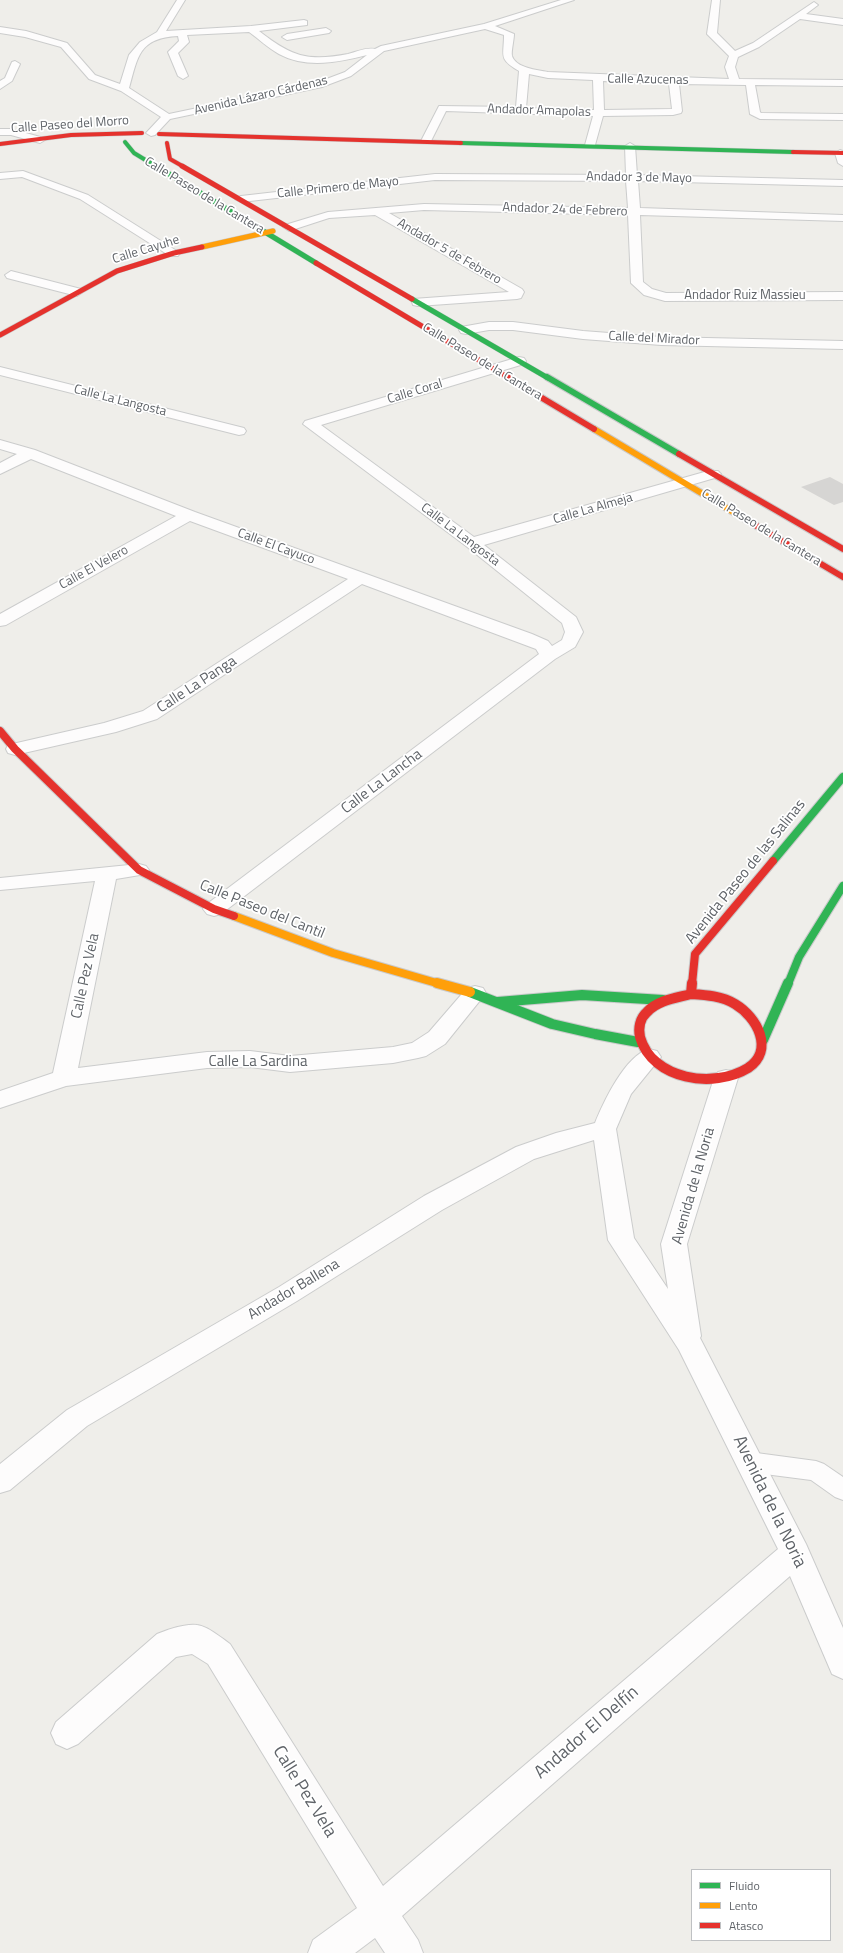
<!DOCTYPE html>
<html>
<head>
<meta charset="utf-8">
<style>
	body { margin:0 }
	#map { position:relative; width:843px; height:1953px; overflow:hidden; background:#efeeea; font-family:"Titillium Web",sans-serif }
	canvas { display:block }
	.legend { position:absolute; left:691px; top:1869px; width:140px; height:72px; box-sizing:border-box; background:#fff; border:1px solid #bfc1c3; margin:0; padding:5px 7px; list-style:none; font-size:12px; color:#5f6368 }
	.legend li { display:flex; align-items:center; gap:8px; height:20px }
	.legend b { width:20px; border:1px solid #bfc1c3 }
</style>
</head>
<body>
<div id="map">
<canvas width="843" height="1953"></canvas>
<ul class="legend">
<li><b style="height:5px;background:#30b455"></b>Fluido</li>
<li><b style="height:5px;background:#ff9f0a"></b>Lento</li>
<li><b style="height:5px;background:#e5322d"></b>Atasco</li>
</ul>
</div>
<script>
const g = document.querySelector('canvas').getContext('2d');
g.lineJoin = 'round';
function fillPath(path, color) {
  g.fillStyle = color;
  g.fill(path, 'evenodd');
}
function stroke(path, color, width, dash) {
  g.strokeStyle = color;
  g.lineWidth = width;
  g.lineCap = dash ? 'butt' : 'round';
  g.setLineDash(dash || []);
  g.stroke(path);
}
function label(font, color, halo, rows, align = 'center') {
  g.font = font + ' "Titillium Web",sans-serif';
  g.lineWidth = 3.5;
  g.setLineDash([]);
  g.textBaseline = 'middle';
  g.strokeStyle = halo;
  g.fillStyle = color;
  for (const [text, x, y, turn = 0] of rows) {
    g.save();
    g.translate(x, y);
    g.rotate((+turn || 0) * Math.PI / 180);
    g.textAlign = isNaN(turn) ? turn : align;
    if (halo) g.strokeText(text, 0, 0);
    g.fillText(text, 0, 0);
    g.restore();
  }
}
const building = new Path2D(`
	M830,477L843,484V502L834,505L801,487Z`);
const lane = new Path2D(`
	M749,1452L816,1461L824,1464L843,1477V1500L835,1497L811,1480L749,1472L741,1469L737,1462L741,1455Z`);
const street = new Path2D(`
	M177,0H185L166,31L251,26L304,20L307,21V25L259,31C291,56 307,62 348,54C356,52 367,47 375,49L381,46L484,24L561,0H574L495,26L514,34C514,40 511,51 512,56C516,68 537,70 548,72L729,79L725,67L729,56L707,34L712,0H720L717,33L735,51L753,43L814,2L818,5L806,14L843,19V25L800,19L759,47L738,57L735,67L739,79L843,80V86L755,85L760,112L761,113L841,114H843V120L760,119L750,114L746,85L679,84L682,111L681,113L673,115L603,116L595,145L590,148L585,145L593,116L446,111L430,143H422L421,141L439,106L516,107L519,71C498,59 504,56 504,35L485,29L384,51L351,76L322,87L170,119L155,135L151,136L146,133L161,117L121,91L89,79L61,47L25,37L0,33V27L26,31L67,43L95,75L120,84L129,55L140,42L157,32ZM249,32C259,39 268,48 279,54C307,69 339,62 367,55L345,72L316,83L169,114L129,88C138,56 139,38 178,36L179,41L168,52L178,76L183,79L188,76L178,53L189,42L187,35ZM529,74L548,78L593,80L594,110L526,108ZM603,81L669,84L672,109L604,110Z
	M326,28L331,31L329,33L287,40L282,37L287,34Z
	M15,61L20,64L12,81L0,89V81L5,78L12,62Z
	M0,129H11L44,138L45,140L40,143L11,135H0Z
	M630,143L635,146L637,175L843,180V186L638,181L640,208L843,215V221L640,215L643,282L652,289L666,293L843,292V300L665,301L644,295L631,283L628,215L424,210L389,213L522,289L524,292L521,298L517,299L418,306L413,305L412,302L413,299L509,292L375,215L329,218L289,231L283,227L285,225L328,212L424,204L628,208L626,181L435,180L241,202L235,199L241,196L435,174L626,175L625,146Z
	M840,150L843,151V166L838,163L835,153Z
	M23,171L88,195L180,253L178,256H170L80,199L22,177L0,179V173Z
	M11,271L81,289L83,292L77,296L7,278L5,275Z
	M489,322H513L583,331L661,337L843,341V349L661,345L583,339L513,330H489L466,334L461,333L459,330L461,327Z
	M519,357L524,358L526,361L524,364L321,425L474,537L708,471H718L721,474L718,477L484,545L576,617L583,632L575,647L555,659L221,914L214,916L207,914L203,909L207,904L539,654L536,649L362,584L157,719L116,732L15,755L8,753L6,749L8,745L104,723L143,711L348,579L190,521L6,625L0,626V614L176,516L31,459L0,474V463L17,454L0,449V440L35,450L195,512L532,634L548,641L552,646L562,640L565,632L562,623L466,546L303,424L305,421Z
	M0,367L244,428L246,431L244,434L239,435L0,375Z
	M139,864L146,866L149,870L146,874L116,879L78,1068L207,1052L250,1051L290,1056L393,1047L412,1043L429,1032L467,988L475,986L483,988L486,993L445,1044L426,1056L418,1058L393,1063L290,1072L250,1067L207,1068L66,1086L0,1108V1091L53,1073L95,881L0,890V878Z
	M649,1049L657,1051L661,1057L631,1094L616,1129L634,1238L668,1289L661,1244L714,1078L718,1072L726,1070L734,1072L738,1078L687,1244L701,1336L700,1338L806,1544L843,1628V1679L832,1674L790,1576L402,1916L418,1940L423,1953H385L375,1938L355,1953H308L313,1940L357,1908L208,1664L192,1654L176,1657L78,1744L67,1749L56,1744L51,1733L56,1722L157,1634C166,1630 187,1623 197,1625C209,1627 220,1637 230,1644L383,1886L778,1549L679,1350L608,1240L594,1140L534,1159L442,1210L297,1301L87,1426L10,1490L0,1493V1464L67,1410L279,1287L424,1196L516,1147L556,1133L595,1123C604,1101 625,1056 649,1049Z`);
const fastFar4 = new Path2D(`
	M125,142L134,153L157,167
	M461,143L793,152`);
const fastFar3 = new Path2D(`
	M156,166L316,263
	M412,299L548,378`);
const fastFar2 = new Path2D(`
	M547,377L679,454`);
const fastFar1 = new Path2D(`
	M773,861L843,777
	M788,984L799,957L843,886`);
const fast = new Path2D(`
	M470,992L552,1024L595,1034L638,1042
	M498,1002L582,995L663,1000
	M763,1040L788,983`);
const slowFar3 = new Path2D(`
	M202,247L273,231`);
const slowFar2 = new Path2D(`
	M594,429L755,525`);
const slowFar1 = new Path2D(`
	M234,916L333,953L440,984`);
const slow = new Path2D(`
	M437,983L470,992`);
const jamFar4 = new Path2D(`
	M159,134L461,143
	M167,143L170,159L184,167
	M0,144L71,135L142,133
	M793,152L843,153`);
const jamFar3 = new Path2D(`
	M182,166L412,299
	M316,263L509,378
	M0,335L117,271L174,253L202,247`);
const jamFar2 = new Path2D(`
	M507,377L594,429
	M679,454L843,549
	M755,525L843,577`);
const jamFar1 = new Path2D(`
	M0,731L15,749L139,870L214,909L234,916
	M692,984L695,954L773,861`);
const jam = new Path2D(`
	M691,994C706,995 722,996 735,1004C757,1017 775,1050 748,1068C714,1089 652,1080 640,1037C638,1028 640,1018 647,1012C658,1000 676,998 691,994Z
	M691,994L692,983`);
const farStreetnames = [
	["Calle Azucenas",648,80,1],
	["Avenida Lázaro Cárdenas",261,96,-13],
	["Andador Amapolas",539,111,2],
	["Calle Paseo del Morro",70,125,-4],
	["Andador 3 de Mayo",639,178,1],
	["Calle Primero de Mayo",338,188,-6],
	["Calle Paseo de la Cantera",204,196,31],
	["Andador 24 de Febrero",565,210,2],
	["Calle Cayuhe",146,250,-17],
	["Andador 5 de Febrero",449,252,30],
	["Andador Ruiz Massieu",745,296],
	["Calle del Mirador",654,339,3],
	["Calle Paseo de la Cantera",482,362,31],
	["Calle Coral",415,392,-17],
	["Calle La Langosta",120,401,14],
	["Calle La Almeja",593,509,-16],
	["Calle Paseo de la Cantera",761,528,31],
	["Calle La Langosta",460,535,37],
	["Calle El Cayuco",276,547,20],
	["Calle El Velero",94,568,-29]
];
const streetNames = [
	["Calle La Panga",197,685,-33],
	["Calle La Lancha",382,782,-37],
	["Avenida Paseo de las Salinas",746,872,-51],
	["Calle Paseo del Cantil",262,910,22],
	["Calle Pez Vela",86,976,-78],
	["Calle La Sardina",258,1062],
	["Avenida de la Noria",694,1186,-74],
	["Andador Ballena",294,1290,-31]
];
const nearStreetnames = [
	["Avenida de la Noria",769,1502,64],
	["Andador El Delfín",587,1733,-41],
	["Calle Pez Vela",304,1792,58]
];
fillPath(building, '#d6d5d3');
stroke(lane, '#cbcccc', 2);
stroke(street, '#cbcccc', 2);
stroke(fastFar4, '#cacacb', 5);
stroke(fastFar3, '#cacacb', 6);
stroke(fastFar2, '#cacacb', 8);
stroke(fastFar1, '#cacacb', 10);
stroke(fast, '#cacacb', 12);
stroke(slowFar3, '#cacacb', 6);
stroke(slowFar2, '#cacacb', 8);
stroke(slowFar1, '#cacacb', 10);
stroke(slow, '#cacacb', 12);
stroke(jamFar4, '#cacacb', 5);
stroke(jamFar3, '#cacacb', 6);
stroke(jamFar2, '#cacacb', 8);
stroke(jamFar1, '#cacacb', 10);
stroke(jam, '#cacacb', 12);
fillPath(lane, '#fdfcfc');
fillPath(street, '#fdfcfc');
stroke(fastFar4, '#30b455', 4);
stroke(fastFar3, '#30b455', 5);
stroke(fastFar2, '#30b455', 6);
stroke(fastFar1, '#30b455', 8);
stroke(fast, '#30b455', 10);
stroke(slowFar3, '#ff9f0a', 5);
stroke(slowFar2, '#ff9f0a', 6);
stroke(slowFar1, '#ff9f0a', 8);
stroke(slow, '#ff9f0a', 10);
stroke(jamFar4, '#e5322d', 4);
stroke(jamFar3, '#e5322d', 5);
stroke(jamFar2, '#e5322d', 6);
stroke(jamFar1, '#e5322d', 8);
stroke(jam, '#e5322d', 10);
label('13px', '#5f6368', '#fff', farStreetnames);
label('15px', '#5f6368', '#fff', streetNames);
label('18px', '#5f6368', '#fff', nearStreetnames);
</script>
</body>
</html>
